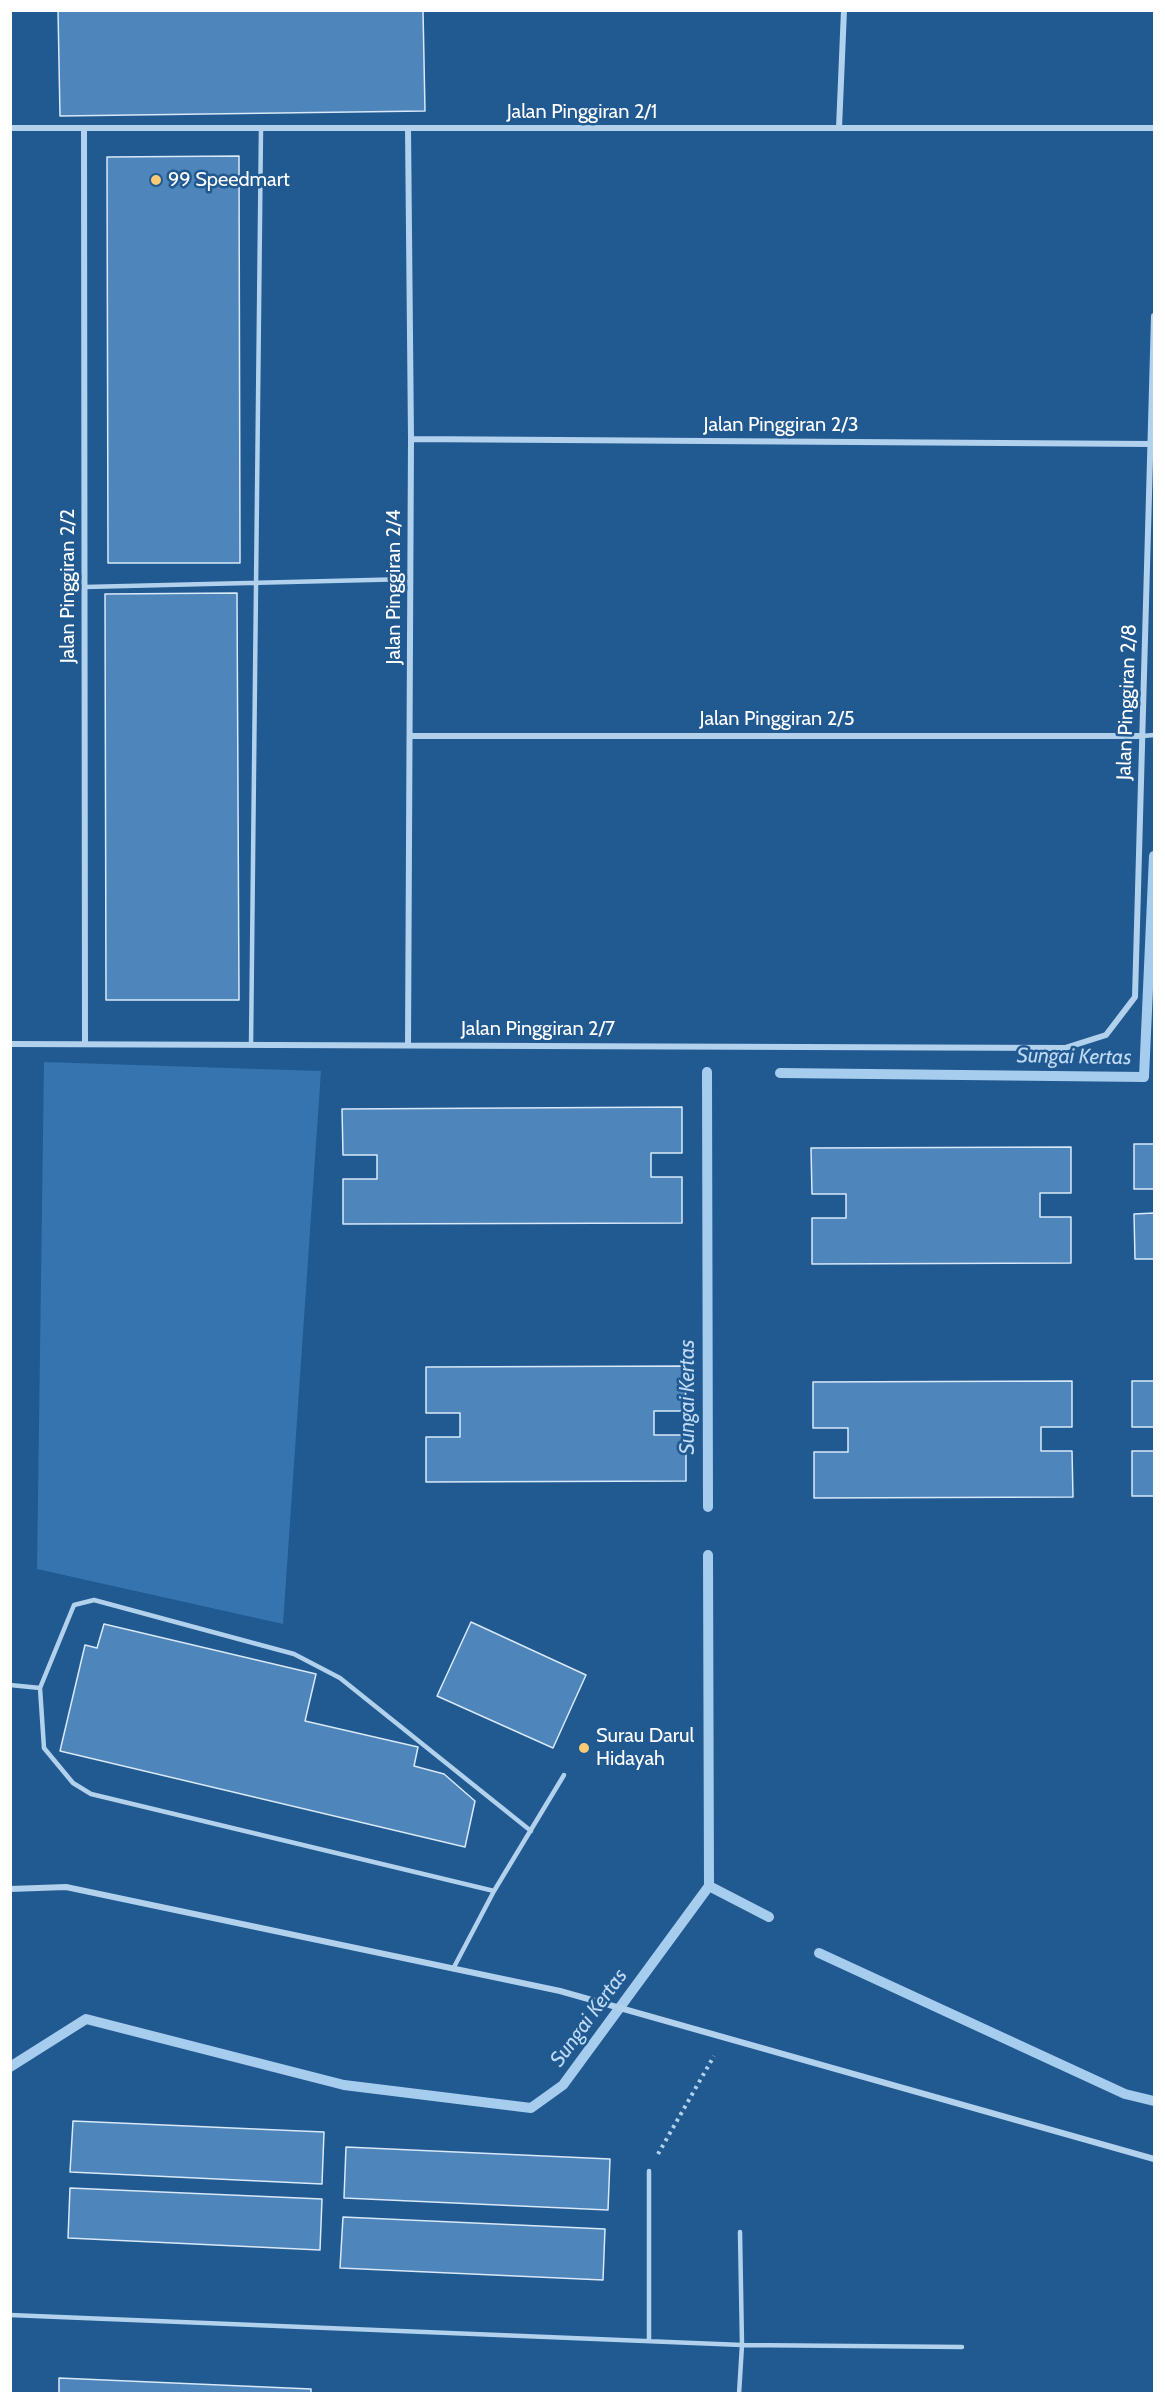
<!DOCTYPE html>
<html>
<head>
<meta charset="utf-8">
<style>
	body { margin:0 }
	#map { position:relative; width:1165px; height:2404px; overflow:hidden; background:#215991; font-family:Cabin,sans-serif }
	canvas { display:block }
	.frame { position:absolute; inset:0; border:12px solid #fff; pointer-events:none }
</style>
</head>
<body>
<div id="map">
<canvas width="1165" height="2404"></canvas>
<div class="frame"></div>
</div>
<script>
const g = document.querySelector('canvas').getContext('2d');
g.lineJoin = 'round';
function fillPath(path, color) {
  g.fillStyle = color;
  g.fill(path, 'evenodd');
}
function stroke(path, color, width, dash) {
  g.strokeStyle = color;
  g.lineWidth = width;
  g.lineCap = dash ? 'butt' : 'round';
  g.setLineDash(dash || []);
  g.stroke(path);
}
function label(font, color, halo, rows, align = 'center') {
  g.font = font + ' Cabin,sans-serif';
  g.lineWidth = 5;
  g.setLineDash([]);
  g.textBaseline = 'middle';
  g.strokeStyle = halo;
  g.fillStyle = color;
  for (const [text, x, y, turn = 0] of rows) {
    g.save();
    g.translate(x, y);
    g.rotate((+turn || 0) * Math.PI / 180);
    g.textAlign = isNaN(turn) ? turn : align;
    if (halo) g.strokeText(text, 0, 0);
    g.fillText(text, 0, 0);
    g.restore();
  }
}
const green = new Path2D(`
	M44,1062L321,1071L283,1624L37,1569Z`);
const stream = new Path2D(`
	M707,1072L708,1507
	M780,1073L1144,1077L1154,856
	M709,1886L769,1917
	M819,1953L1125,2094L1154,2101
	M10,2067L86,2019L344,2085L531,2108L563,2085L709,1886L708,1555`);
const building = new Path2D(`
	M58,10H423L425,111L60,116Z
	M239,156L240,563H108L107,157Z
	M237,593L239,1000H106L105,594Z
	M682,1107V1153H651V1177H682V1223L343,1224V1179H377V1155H343L342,1109Z
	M1134,1144H1154V1189H1134Z
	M1071,1147V1193H1040V1217H1071V1263L812,1264V1218H846V1194H812L811,1148Z
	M1154,1213V1259H1135L1134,1214Z
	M685,1366L686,1411H654V1435H686V1481L426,1482V1437H460V1413H426V1367Z
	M1072,1381V1427H1041V1451H1072L1073,1497L814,1498V1452H848V1428H813V1382Z
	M1132,1381H1154V1427H1132Z
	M1132,1451H1154V1496H1132Z
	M471,1622L586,1675L553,1748L437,1696Z
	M104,1624L316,1674L305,1721L418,1747L414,1766L444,1774L475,1801L465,1847L60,1751L85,1645L97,1648Z
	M73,2121L324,2132L322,2184L70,2172Z
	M346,2147L610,2159L608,2210L344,2198Z
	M70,2188L322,2199L320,2250L68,2238Z
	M343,2217L605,2229L603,2280L340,2268Z
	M59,2378L311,2389V2394H59Z`);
const path = new Path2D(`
	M658,2154L714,2056`);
const service = new Path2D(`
	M85,587L411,579
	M1143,736L1154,735
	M251,1045L261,128
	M10,1685L40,1688
	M494,1891L91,1794L73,1783L44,1748L40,1688L74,1605L94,1600L294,1654L340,1678L531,1831
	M453,1969L494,1891L564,1775
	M649,2171V2341
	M740,2232L742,2345L962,2347
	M10,2315L742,2345L739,2394`);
const minor = new Path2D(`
	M10,128H1154
	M84,128L85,1044
	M408,128L411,439L408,1045
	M839,128L844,10
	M411,439L1151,444
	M411,736H1143
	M10,1044L1065,1048L1106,1035L1135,997L1154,316
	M10,1889L66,1887L560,1991L1154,2159`);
const markers = [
	[156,180,6,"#faca74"],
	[584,1748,6,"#faca74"]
];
const streetNames = [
	["Jalan Pinggiran 2/1",582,112],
	["Jalan Pinggiran 2/3",781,425],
	["Jalan Pinggiran 2/2",68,586,-90],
	["Jalan Pinggiran 2/4",394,587,-90],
	["Jalan Pinggiran 2/8",1127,702,-88],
	["Jalan Pinggiran 2/5",777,719],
	["Jalan Pinggiran 2/7",538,1029]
];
const poiNames = [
	["99 Speedmart",168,180],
	["Surau Darul",596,1736],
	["Hidayah",596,1759]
];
const waterNames = [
	["Sungai Kertas",1074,1057,1],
	["Sungai Kertas",688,1397,-90],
	["Sungai Kertas",589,2018,-54]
];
fillPath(green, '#3574af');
stroke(stream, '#a6ccee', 10);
fillPath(building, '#4e85ba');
stroke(building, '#d8e9f9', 1.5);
stroke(path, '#b2d1ed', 4, [3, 4.5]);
stroke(service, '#b2d1ed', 4.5);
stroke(minor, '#b2d1ed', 6);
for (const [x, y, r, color] of markers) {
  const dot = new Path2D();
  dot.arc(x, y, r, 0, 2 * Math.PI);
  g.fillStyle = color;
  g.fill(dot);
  stroke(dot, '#215991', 2);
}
label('20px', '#fff', '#215991', streetNames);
label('20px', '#fff', '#215991', poiNames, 'left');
label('italic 21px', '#bedaf4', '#215991', waterNames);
</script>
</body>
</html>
